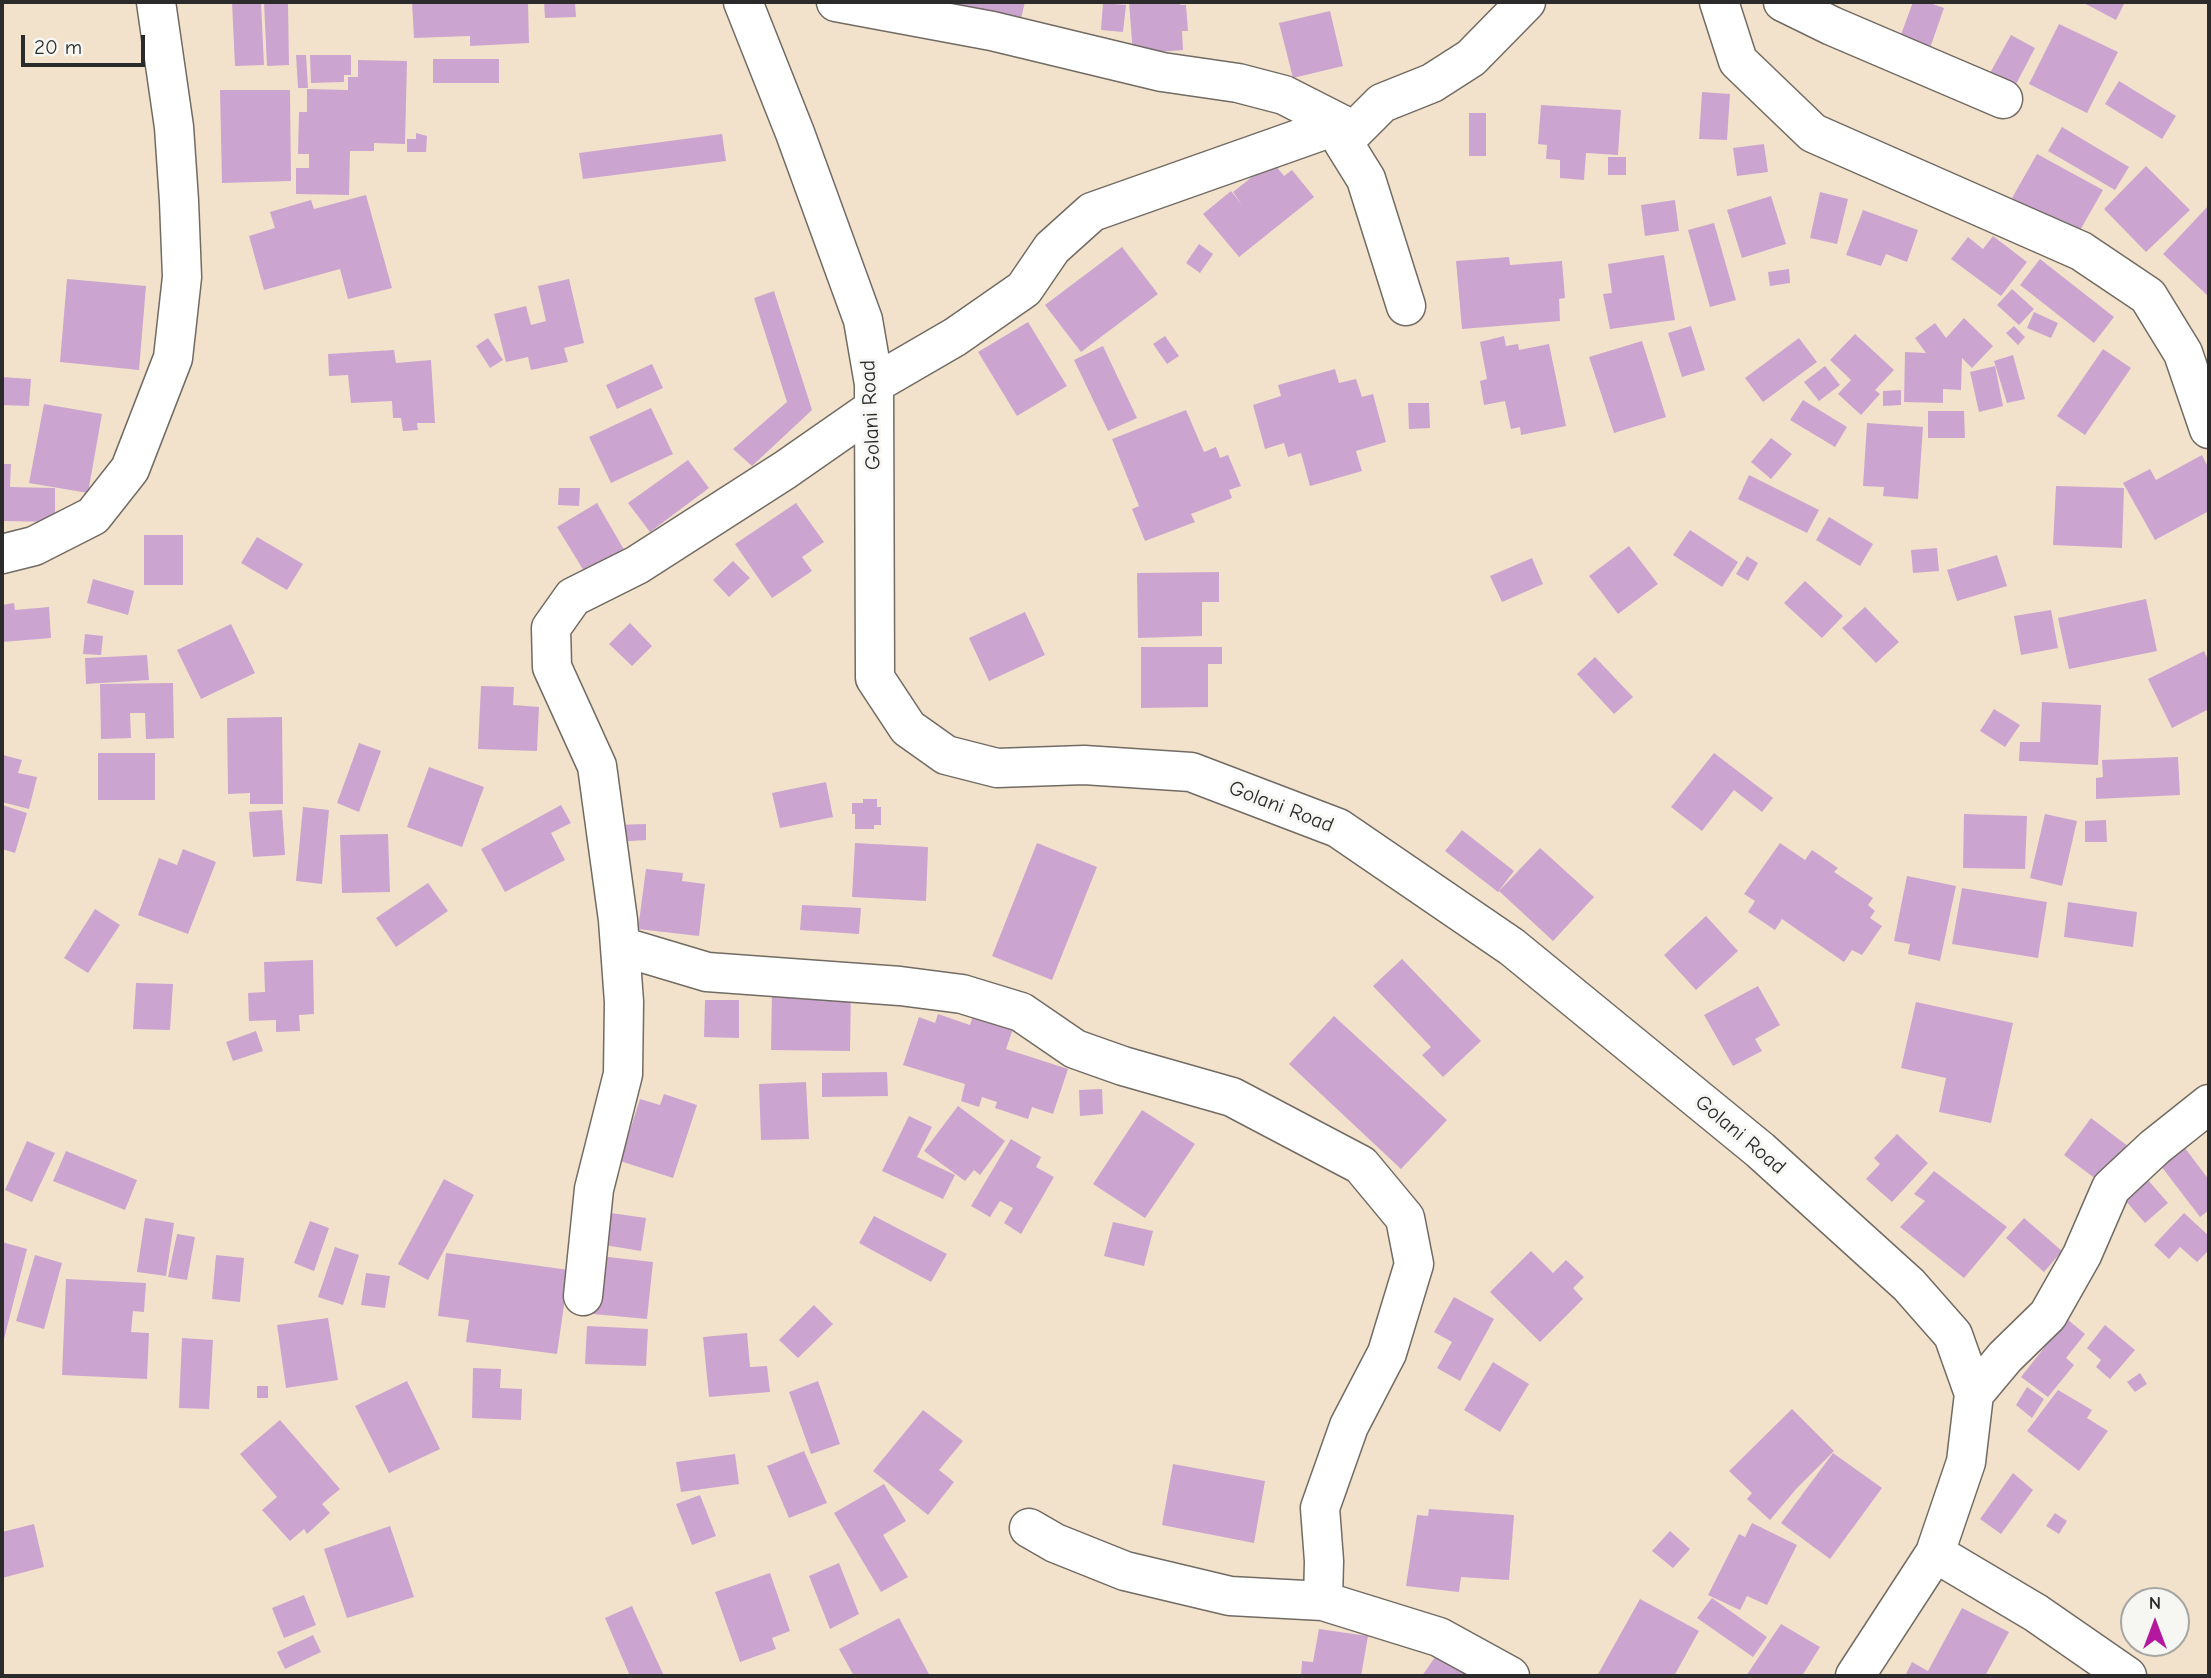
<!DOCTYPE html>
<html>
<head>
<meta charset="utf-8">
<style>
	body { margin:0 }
	#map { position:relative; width:2211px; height:1678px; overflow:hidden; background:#f3e2cb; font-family:"Comic Neue",sans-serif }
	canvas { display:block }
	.frame { position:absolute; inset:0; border:4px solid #2b2b2b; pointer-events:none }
	.north { position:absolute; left:2120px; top:1587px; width:70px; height:70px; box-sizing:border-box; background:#f6f6f2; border:2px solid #a5a5a2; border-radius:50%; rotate:0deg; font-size:19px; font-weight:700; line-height:28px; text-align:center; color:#2b2b2b }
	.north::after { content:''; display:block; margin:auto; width:24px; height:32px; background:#b5179e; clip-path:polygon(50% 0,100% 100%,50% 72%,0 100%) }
	.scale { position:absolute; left:21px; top:35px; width:124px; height:32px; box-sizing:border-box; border:4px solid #2b2b2b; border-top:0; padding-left:9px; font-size:21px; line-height:24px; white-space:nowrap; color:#2b2b2b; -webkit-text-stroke:5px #f6f6f2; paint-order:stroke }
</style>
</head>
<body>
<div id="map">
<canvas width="2211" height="1678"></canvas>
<div class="frame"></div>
<div class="north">N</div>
<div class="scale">20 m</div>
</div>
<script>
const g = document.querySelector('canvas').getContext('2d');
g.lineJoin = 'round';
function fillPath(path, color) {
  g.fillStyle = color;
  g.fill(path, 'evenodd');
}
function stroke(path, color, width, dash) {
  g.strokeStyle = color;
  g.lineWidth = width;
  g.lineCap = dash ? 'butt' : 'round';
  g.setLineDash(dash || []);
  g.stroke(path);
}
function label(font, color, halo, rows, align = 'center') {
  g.font = font + ' "Comic Neue",sans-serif';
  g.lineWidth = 6;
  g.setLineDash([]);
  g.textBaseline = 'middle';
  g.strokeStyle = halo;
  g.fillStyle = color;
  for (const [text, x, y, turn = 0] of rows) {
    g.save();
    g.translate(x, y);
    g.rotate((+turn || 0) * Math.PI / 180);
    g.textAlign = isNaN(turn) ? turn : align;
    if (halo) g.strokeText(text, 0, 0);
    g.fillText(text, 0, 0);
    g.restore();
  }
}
const building = new Path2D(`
	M232,2H261L264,65L235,66Z
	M264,2H288L289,65L267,66Z
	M412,2H528L529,43L470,46V36L414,38Z
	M544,2H575L576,17L545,18Z
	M950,2H1025L1021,19L949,7Z
	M1129,2H1179L1180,5H1186L1188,31H1182L1183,50L1133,54Z
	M1913,2H1927L1944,8L1929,51L1899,40Z
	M2082,2H2125L2116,20Z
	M1103,3L1126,5L1123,32L1101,30Z
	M1330,11L1343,66L1293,78L1279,23Z
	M2059,24L2118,52L2087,113L2029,84Z
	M2011,35L2035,48L2015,86L1990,73Z
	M296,55H306L308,88H298Z
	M310,55H351V75H344V82L311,83Z
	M433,59H499V83H433Z
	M358,60L407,61L405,144L374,143V151H350L349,195L296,194V168H309V154H298L299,112H307V89L348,90V77H358Z
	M2119,81L2176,116L2162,139L2105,104Z
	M220,90H290L291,181L222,183Z
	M1702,92L1730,94L1727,140L1699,139Z
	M1541,105L1621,110L1618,155L1586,153L1584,180L1560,178V160L1546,159L1547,145L1538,144Z
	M1469,113H1486V156H1469Z
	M2062,127L2129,167L2115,190L2048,151Z
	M416,133L427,136L426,152H407V139H416Z
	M722,134L726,161L583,179L579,153Z
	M1764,144L1768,172L1737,176L1733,148Z
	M2037,154L2103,190L2078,234L2012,198Z
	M1608,157H1626V175H1608Z
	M1272,161L1284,176L1292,170L1314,197L1239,257L1203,214L1231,191L1242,205L1233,192Z
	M2146,166L2190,210L2146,252L2104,209Z
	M1820,192L1848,199L1837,244L1810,238Z
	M366,195L392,288L348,299L340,269L264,290L249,236L275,228L270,212L311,200L314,209Z
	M1771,196L1786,244L1742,258L1727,210Z
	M1675,200L1679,231L1645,236L1641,205Z
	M2209,205V293L2207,295L2163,254Z
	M1863,210L1918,230L1907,262L1886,254L1881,266L1846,255Z
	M1714,223L1736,300L1710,307L1688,230Z
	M1993,236L2027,262L2001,296L1951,259L1968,237L1983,249Z
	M1199,244L1213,254L1200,273L1186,263Z
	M1122,247L1158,294L1081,352L1045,305Z
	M1664,255L1675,320L1610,329L1603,294L1612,293L1608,264Z
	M1509,257L1510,265L1562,261L1565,298L1559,299L1560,321L1462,329L1456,261Z
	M2040,259L2114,317L2094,343L2020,285Z
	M1789,269L1790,283L1770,286L1768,272Z
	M67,279L146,286L139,370L60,362Z
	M569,279L584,343L564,348L568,362L531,370L528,357L506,362L494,314L526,306L531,325L546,321L538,286Z
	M2012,289L2034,309L2019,325L1997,305Z
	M774,291L812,410L752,466L733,449L787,402L754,298Z
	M2034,312L2058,323L2051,338L2027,328Z
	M1964,318L1993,346L1972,368L1962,358L1961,390L1943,389V403L1904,402L1905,352L1926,353L1915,338L1935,323L1946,338Z
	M1028,322L1067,386L1017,416L978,352Z
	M1691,326L1705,370L1682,377L1668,333Z
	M2014,326L2025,337L2018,345L2006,333Z
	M1855,334L1894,370L1875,390L1880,394L1861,415L1838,394L1851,380L1830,360Z
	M1165,336L1179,356L1167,364L1153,344Z
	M1504,336L1506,346L1518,344L1519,350L1549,344L1566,426L1521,435L1520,427L1511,429L1505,401L1484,405L1480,381L1487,379L1480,342Z
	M488,338L503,360L490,368L476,346Z
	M1799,338L1817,362L1763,402L1745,378Z
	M1642,341L1666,417L1614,433L1589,357Z
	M1103,346L1137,418L1108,431L1074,360Z
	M2103,349L2131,368L2085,435L2057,416Z
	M394,350L396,363L431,360L435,423H417L418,430L403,431L401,418H393L392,401L351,403L348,375L329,376L328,354Z
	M2013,355L2025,399L2007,403L1994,361Z
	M652,364L663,388L617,409L606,385Z
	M1825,366L1840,385L1819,401L1804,382Z
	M1995,366L2003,406L1979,412L1970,372Z
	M1335,369L1339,383L1356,379L1362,397L1373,394L1386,442L1356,451L1362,471L1310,486L1301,453L1288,457L1284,443L1265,449L1253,405L1281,396L1278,385Z
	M2,377L31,379L29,406L2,405Z
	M1901,390V405L1883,406V391Z
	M1803,400L1847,427L1835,447L1790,420Z
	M1408,403H1429L1430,428L1409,429Z
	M44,404L102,414L88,493L29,483Z
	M651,408L673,454L611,483L589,437Z
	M1186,410L1204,452L1216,447L1220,458L1228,455L1241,486L1229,490L1232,498L1191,514L1195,522L1145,541L1132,509L1139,506L1112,439Z
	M1928,411H1964L1965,438H1928Z
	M1867,423L1923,427L1918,499L1883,496L1884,487L1863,486Z
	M1771,438L1792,454L1771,479L1751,462Z
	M2202,455L2209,469V511L2155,540L2123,483L2150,469L2156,480Z
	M688,460L709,488L650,532L628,503Z
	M2,464H11L10,487L55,488V522L2,521Z
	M1749,475L1819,510L1807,533L1738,499Z
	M2056,486L2124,488L2122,548L2053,545Z
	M559,488H580L579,506L558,505Z
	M597,503L626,553L587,576L557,527Z
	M796,503L824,542L802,557L812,571L772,598L735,544Z
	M1829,517L1873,544L1860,566L1816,540Z
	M1690,530L1738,562L1722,587L1673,555Z
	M144,535H183V585H144Z
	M257,537L303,564L287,590L241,563Z
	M1629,546L1658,584L1618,614L1589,576Z
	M1937,548L1939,571L1913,573L1911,550Z
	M1997,555L2007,586L1957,601L1947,570Z
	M1747,556L1758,563L1748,581L1736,574Z
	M1532,558L1543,584L1502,602L1490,576Z
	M733,561L750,578L729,597L713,580Z
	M1219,572V602H1202V636L1138,638L1137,573Z
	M93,579L134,591L128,615L87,603Z
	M1805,581L1843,616L1822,638L1784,603Z
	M2146,599L2157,651L2069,669L2058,618Z
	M14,603L15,610L49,607L51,638L2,642V605Z
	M1865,607L1899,642L1876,663L1842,628Z
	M2051,610L2058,648L2021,655L2014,616Z
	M1025,612L1045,655L989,681L969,638Z
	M630,623L652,646L632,666L609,644Z
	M231,624L255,673L201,699L177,650Z
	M85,634L103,636L101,655L83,654Z
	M1141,647H1222V664H1208V707L1141,708Z
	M2204,651L2209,662V709L2172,728L2148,679Z
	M147,655L149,680L86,684L85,658Z
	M1595,657L1633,697L1614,714L1577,674Z
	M173,683L174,738L146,739L145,713H130L131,738L101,739L100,684Z
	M481,686L514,687L513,705L539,707L537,751L478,749Z
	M2042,702L2101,705L2098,765L2019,761L2020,742H2040Z
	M1994,709L2020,725L2005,747L1980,731Z
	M282,717L283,804H250V793L228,794L227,718Z
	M359,743L381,751L359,812L337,803Z
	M98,753H155V800H98Z
	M1714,753L1773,798L1762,812L1734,790L1702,831L1671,807Z
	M3,755L22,760L18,773L37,777L29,809L2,802Z
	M2178,757L2180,795L2096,799V778L2103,777L2102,760Z
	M429,767L484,787L462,847L407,827Z
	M826,782L833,817L780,828L772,793Z
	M863,799H877V807H881V825H874V829H855V814H852V803H863Z
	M2,805L27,813L15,853L2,849Z
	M561,805L571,823L551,833L565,860L505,892L481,849Z
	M303,807L329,810L322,884L296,881Z
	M282,810L285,855L253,857L249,812Z
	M1964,814L2027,816L2025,869L1963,868Z
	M2045,814L2077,821L2062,886L2030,878Z
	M2106,820L2107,842H2085V821Z
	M646,824V840L615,842L614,825Z
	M1462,830L1514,871L1498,892L1445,851Z
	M388,834L390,892L342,893L340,835Z
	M855,843L928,847L926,901L852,897Z
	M1037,843L1097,867L1052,980L992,956Z
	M1780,843L1805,860L1812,850L1838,868L1834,872L1873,898L1868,905L1875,911L1870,918L1882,926L1862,955L1852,950L1844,962L1782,919L1775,930L1748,912L1755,901L1744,894Z
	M1540,848L1594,897L1553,941L1499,891Z
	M183,849L216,862L188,934L138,915L159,858L177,865Z
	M646,869L683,873L682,881L705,884L699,936L638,929Z
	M1907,876L1956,886L1940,961L1908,954L1910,944L1894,941Z
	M428,883L448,911L396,947L376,918Z
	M1962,888L2047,902L2038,958L1952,944Z
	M2068,902L2137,912L2133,947L2064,937Z
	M802,905L861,908L859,934L800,930Z
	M95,909L120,925L88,973L64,958Z
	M1706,916L1738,951L1696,990L1664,955Z
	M1402,959L1481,1041L1443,1077L1422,1055L1431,1047L1373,986Z
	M313,960L314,1014L299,1015L300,1031L276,1032V1020L249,1021L248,993L265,992L264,962Z
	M136,983L173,984L170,1030L133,1029Z
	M1758,986L1780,1025L1755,1039L1762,1051L1733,1066L1704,1015Z
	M772,988H851L850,1051L771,1050Z
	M705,1000H739V1038L704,1037Z
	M1916,1002L2013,1023L1991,1123L1939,1112L1946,1078L1901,1068Z
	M938,1014L970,1025L973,1016L1013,1029L1006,1049L1068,1069L1053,1114L1032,1107L1028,1119L995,1108L997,1102L982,1097L979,1107L961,1101L965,1084L903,1065L919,1017L935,1023Z
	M1334,1016L1447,1120L1401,1169L1289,1064Z
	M256,1031L263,1051L233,1061L226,1042Z
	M887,1072L888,1096L822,1097V1073Z
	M806,1082L809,1139L761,1140L759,1084Z
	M1102,1089L1103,1114L1080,1116L1079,1090Z
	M664,1094L697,1105L673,1178L620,1161L640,1099L660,1105Z
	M958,1106L1005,1141L980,1175L974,1170L965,1181L924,1151Z
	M1142,1110L1195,1144L1145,1218L1093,1184Z
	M909,1116L932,1127L917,1157L955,1175L943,1199L882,1171Z
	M2091,1118L2129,1147L2101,1183L2064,1155Z
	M1897,1134L1928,1163L1892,1202L1866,1179L1880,1164L1874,1158Z
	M1011,1139L1041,1157L1036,1167L1054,1177L1021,1234L1004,1223L1013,1208L1000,1201L990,1217L971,1206Z
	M27,1141L55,1153L32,1202L5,1190Z
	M2185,1148L2209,1180V1210L2200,1217L2161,1166Z
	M66,1151L137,1180L125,1210L53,1181Z
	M1934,1171L2007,1227L1964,1278L1900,1227L1925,1201L1914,1194Z
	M444,1179L474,1195L428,1280L398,1264Z
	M2147,1179L2168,1203L2145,1223L2124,1199Z
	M604,1212L646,1218L641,1251L598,1244Z
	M2184,1213L2209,1236V1250L2197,1262L2180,1247L2169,1259L2154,1245Z
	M874,1216L947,1254L931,1282L859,1243Z
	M145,1218L174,1223L166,1276L137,1272Z
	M2024,1218L2062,1251L2044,1272L2006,1238Z
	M310,1221L329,1228L314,1271L294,1263Z
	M1113,1222L1153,1231L1144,1266L1104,1256Z
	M177,1234L195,1237L187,1280L168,1277Z
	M2,1242L27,1249L3,1343H2Z
	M335,1247L359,1255L343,1305L318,1297Z
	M1531,1251L1553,1273L1566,1260L1584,1277L1573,1288L1583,1299L1540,1342L1490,1292Z
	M446,1253L569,1270L557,1354L466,1342L469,1320L438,1316Z
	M35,1255L62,1263L44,1329L16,1321Z
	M216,1255L244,1258L240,1302L212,1299Z
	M599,1256L653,1262L647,1319L593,1314Z
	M366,1273L390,1276L385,1308L361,1305Z
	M66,1279L146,1283L144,1312L133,1311L131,1332L149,1333L147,1379L62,1375Z
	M1454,1297L1494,1319L1460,1381L1437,1368L1452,1342L1434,1332Z
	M814,1305L833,1324L798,1358L779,1340Z
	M328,1318L338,1380L286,1388L277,1325Z
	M2067,1319L2085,1334L2066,1358L2074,1365L2048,1397L2021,1377Z
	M2105,1325L2135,1350L2110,1379L2096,1367L2101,1360L2087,1348Z
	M587,1326L648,1329L646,1366L585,1364Z
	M747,1333L750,1367L767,1366L770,1392L709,1397L703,1337Z
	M182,1338L213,1340L209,1409L179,1408Z
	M1493,1362L1529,1384L1500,1432L1464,1410Z
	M473,1368L501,1369L500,1388L522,1389L521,1420L472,1418Z
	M2140,1373L2147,1384L2135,1392L2127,1382Z
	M407,1381L440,1449L389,1473L355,1406Z
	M818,1381L840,1444L811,1454L789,1392Z
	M257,1386H268V1398H257Z
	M2027,1387L2044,1399L2032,1418L2016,1405Z
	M2058,1390L2092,1410L2087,1418L2108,1431L2079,1471L2027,1431Z
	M1792,1409L1834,1451L1797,1488L1770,1520L1747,1499L1752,1493L1729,1471Z
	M923,1410L963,1441L939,1470L954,1482L928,1515L873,1471Z
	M280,1420L340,1489L322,1504L330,1513L307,1534L304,1529L290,1541L262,1510L277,1497L240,1454Z
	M804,1451L827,1503L789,1518L767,1466Z
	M1833,1453L1882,1488L1830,1559L1781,1523Z
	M735,1454L739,1484L681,1492L676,1462Z
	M1173,1464L1265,1481L1254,1543L1162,1525Z
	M2013,1473L2033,1490L2001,1534L1980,1519Z
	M884,1484L906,1521L883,1535L908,1577L881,1592L834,1513Z
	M700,1495L716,1536L692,1545L676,1504Z
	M1429,1509L1514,1515L1509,1580L1461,1577L1459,1592L1406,1586L1417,1515L1428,1516Z
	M2055,1513L2067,1521L2059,1534L2046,1526Z
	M1752,1523L1797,1545L1767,1605L1747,1596L1740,1610L1708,1595L1739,1534L1745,1537Z
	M34,1524L44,1567L2,1578V1532Z
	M390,1526L414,1597L347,1618L324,1549Z
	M1670,1531L1690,1549L1673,1568L1652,1551Z
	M839,1563L859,1614L830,1629L809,1576Z
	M770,1573L790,1631L772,1638L776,1649L740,1662L715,1592Z
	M304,1595L316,1625L284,1638L272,1608Z
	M1712,1598L1767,1637L1753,1657L1697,1618Z
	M1640,1599L1699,1631L1674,1676H1597Z
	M632,1606L664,1676H630L605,1618Z
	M1962,1608L2009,1632L1985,1676H1905L1912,1662L1928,1671Z
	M899,1618L930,1676H854L839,1649Z
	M1781,1624L1820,1647L1802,1676H1746Z
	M1319,1629L1368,1636L1361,1676H1301L1302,1661L1313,1662Z
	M313,1635L321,1652L285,1669L277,1652Z
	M1444,1644L1493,1676H1422Z`);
const minor = new Path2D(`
	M743,2L795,133L863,320L874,384L875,678L908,728L946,755L997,768L1084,765L1191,772L1338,828L1512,947L1760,1150L1909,1285L1953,1335L1974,1394L1966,1462L1935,1553L1855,1676
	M836,2L992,31L1162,72L1238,83L1284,95L1341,124L1343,142L1366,179L1406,306
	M1719,2L1738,61L1813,133L2081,251L2148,296L2183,353L2209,429
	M1783,2L1832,26L2003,99
	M1343,142L1382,103L1432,83L1471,58L1526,2
	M874,384L955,337L1024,289L1052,248L1092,212L1341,124
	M2,554L34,546L93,516L130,469L173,358L182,277L179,201L174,127L156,2
	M620,946L707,972L900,986L962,994L1021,1012L1075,1049L1123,1066L1232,1097L1361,1165L1405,1218L1414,1264L1387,1353L1349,1426L1320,1508L1324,1561L1323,1601
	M583,1296L594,1189L623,1074L624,1002L618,920L597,766L552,667L551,628L573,597L637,565L785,470L874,408
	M1974,1394L2005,1357L2048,1315L2082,1255L2111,1188L2155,1147L2209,1104
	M1029,1528L1055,1543L1125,1571L1230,1596L1323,1601L1439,1637L1510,1676
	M1935,1553L2036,1613L2127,1676`);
const streetNames = [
	["Golani Road",871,415,-93],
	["Golani Road",1281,807,21],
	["Golani Road",1740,1135,40]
];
fillPath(building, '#cba5d0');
stroke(minor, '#716b63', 41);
stroke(minor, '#fff', 38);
label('21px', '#2b2b2b', '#f6f6f2', streetNames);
</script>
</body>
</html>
